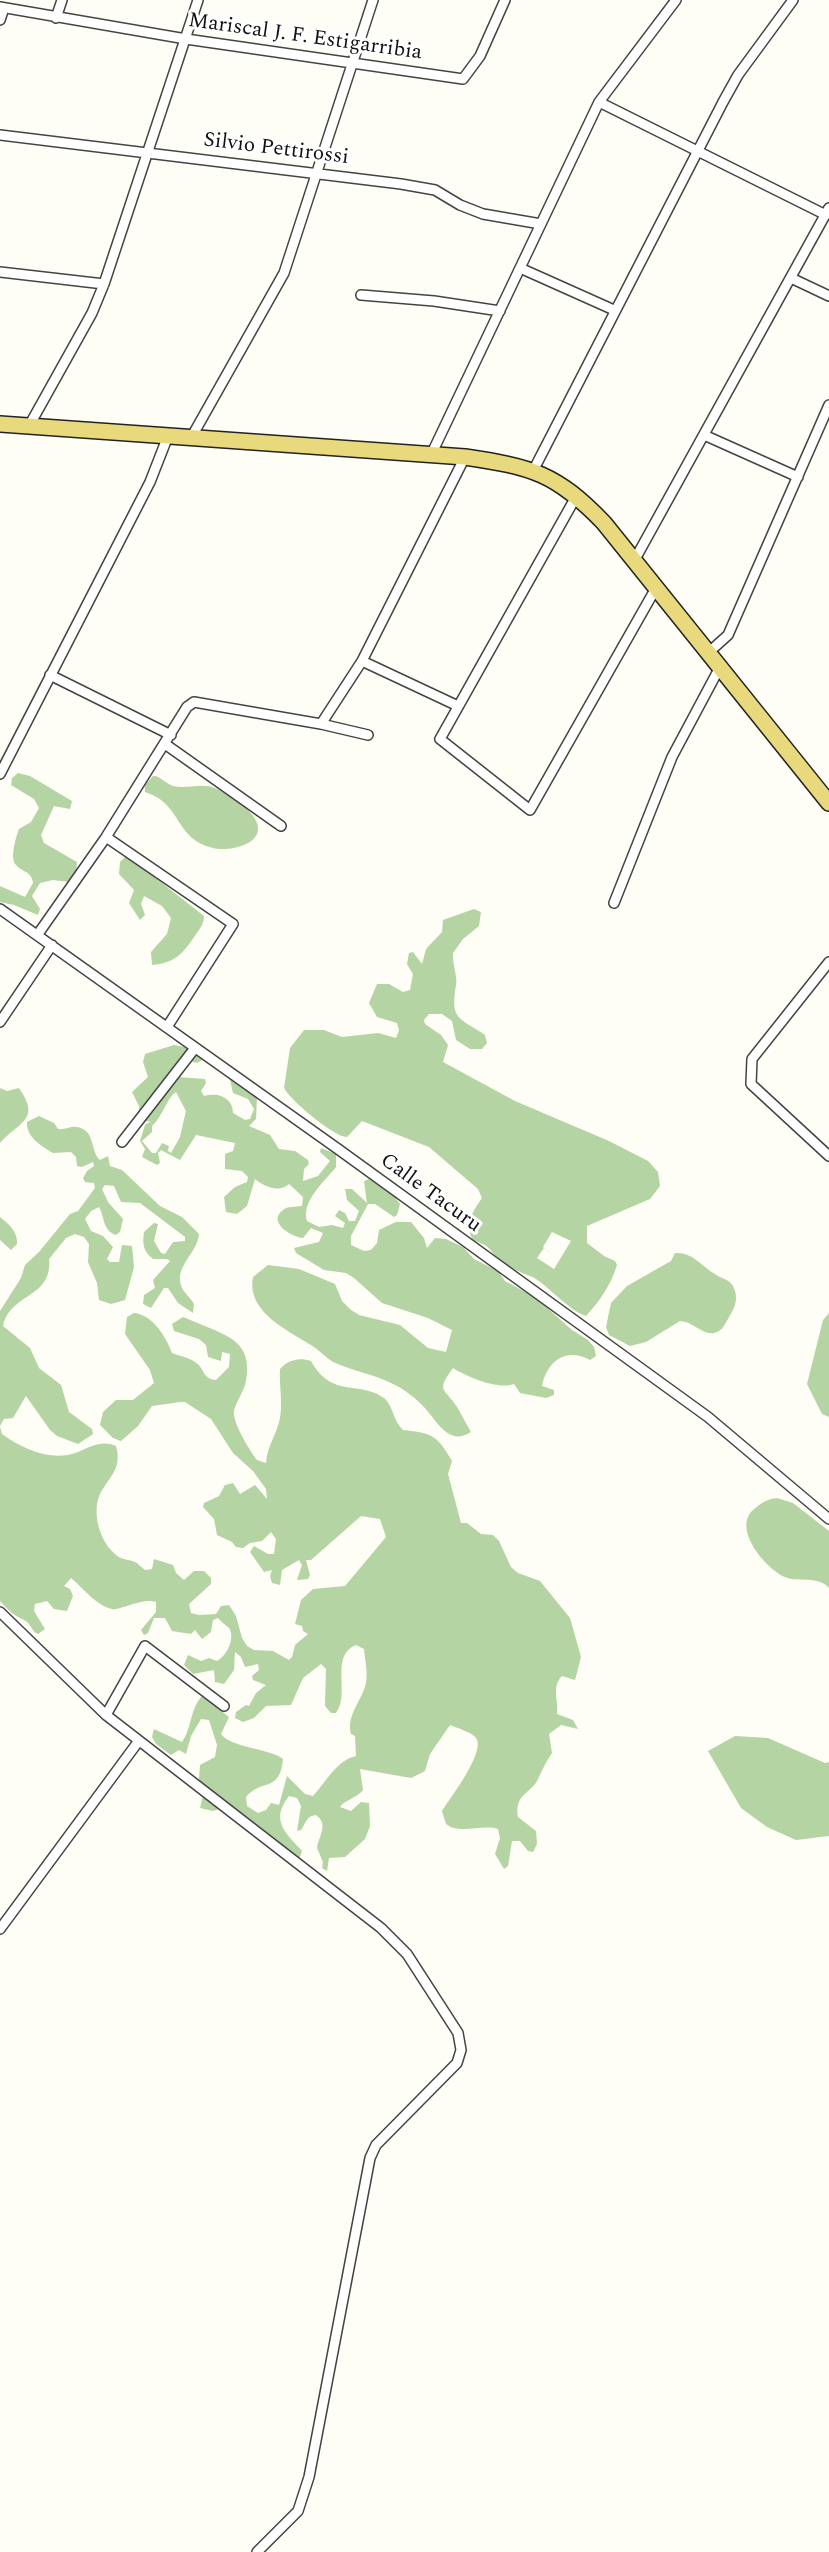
<!DOCTYPE html>
<html>
<head>
<meta charset="utf-8">
<style>
	body { margin:0 }
	canvas { display:block; background:#fefdf6 }
</style>
</head>
<body>
<canvas width="829" height="2552"></canvas>
<script>
const g = document.querySelector('canvas').getContext('2d');
g.lineJoin = 'round';
function fillPath(path, color) {
  g.fillStyle = color;
  g.fill(path, 'evenodd');
}
function stroke(path, color, width, dash) {
  g.strokeStyle = color;
  g.lineWidth = width;
  g.lineCap = dash ? 'butt' : 'round';
  g.setLineDash(dash || []);
  g.stroke(path);
}
function label(font, color, halo, rows, align = 'center') {
  g.font = font + ' Spectral,serif';
  g.lineWidth = 6;
  g.setLineDash([]);
  g.textBaseline = 'middle';
  g.strokeStyle = halo;
  g.fillStyle = color;
  for (const [text, x, y, turn = 0] of rows) {
    g.save();
    g.translate(x, y);
    g.rotate((+turn || 0) * Math.PI / 180);
    g.textAlign = isNaN(turn) ? turn : align;
    if (halo) g.strokeText(text, 0, 0);
    g.fillText(text, 0, 0);
    g.restore();
  }
}
const forest = new Path2D(`
	M18,773L30,776L72,801L70,809L54,806L41,835L44,843L77,862L76,877L69,882L53,880L40,883L32,896L40,909L38,915L14,905L0,902V886L25,897L33,883C32,870 19,872 14,862C11,854 16,837 19,829L31,822L39,808L34,799L11,785L12,778Z
	M153,776C161,776 166,784 173,786C188,790 204,781 219,790C231,797 252,809 257,823C265,845 227,852 213,848C174,839 183,804 145,792V785Z
	M125,857L130,858L204,916C204,925 198,931 194,937C182,955 174,963 152,965L151,952L167,934L171,918L162,906L144,896L141,904L145,915L140,920L129,903L134,890L119,874L120,862Z
	M474,909L481,912L479,926L463,939L453,953C452,963 458,978 456,985C450,1021 459,1017 485,1035L487,1043L482,1049H470L456,1040L452,1021L442,1014H429L424,1020L425,1024L441,1035L448,1045L443,1062L515,1101L609,1141L648,1161L658,1172L660,1186L650,1199L587,1226V1243L604,1256L615,1261L617,1265C611,1285 599,1302 586,1316C567,1310 543,1280 530,1276C519,1272 511,1268 502,1261C486,1249 495,1248 473,1240C464,1224 473,1211 482,1198L478,1189L429,1147L362,1121L347,1137C334,1137 290,1100 284,1088L290,1048L304,1030H324L342,1037L378,1033L396,1038L399,1030L397,1023L377,1017L369,1003L377,984H389L403,992L410,990L413,974L407,964L409,953L413,952L422,964L426,949L442,932L443,920ZM552,1232L571,1241L560,1259L543,1247ZM544,1248L560,1259L554,1269L537,1258Z
	M174,1045L185,1047L204,1059L197,1063L190,1061L178,1077L205,1079L206,1083L201,1091L204,1096C217,1092 233,1097 233,1113L245,1120L250,1119L254,1109L248,1099L233,1093L230,1080L235,1081L257,1098L256,1119L249,1126L270,1135L279,1149L295,1151L308,1160L309,1164L304,1169L303,1181L318,1176L330,1161L320,1152L321,1148L336,1154V1167C325,1181 301,1201 307,1221L319,1227L332,1225L343,1228L345,1223L335,1216L339,1210L345,1213L349,1221H355L359,1211L347,1200L345,1189H352L367,1203L364,1181L369,1179L394,1196L400,1204L397,1215L394,1217L375,1204H368L351,1236V1245L364,1251L371,1250L377,1243L379,1230L396,1222H411L424,1238L427,1248L435,1238L446,1239L463,1247L474,1259L498,1271L505,1281L535,1297L572,1330L588,1340L594,1347L596,1356L590,1360C567,1347 547,1360 542,1386L554,1390V1395L546,1398L520,1393L514,1384C498,1390 467,1377 453,1368C435,1392 445,1388 457,1407C462,1415 466,1424 471,1432C448,1447 437,1420 422,1405C414,1397 404,1389 393,1384C374,1374 352,1371 333,1362C325,1357 319,1350 311,1345C289,1331 246,1312 253,1277L268,1265L299,1269L335,1284L342,1301L351,1310L359,1315L400,1325L428,1348L446,1352L452,1330L428,1318L382,1303L354,1278L346,1273L324,1270L296,1253L294,1248L319,1242L323,1233L311,1228L303,1238C291,1237 267,1222 283,1210C287,1206 296,1207 302,1206L303,1197L289,1184C279,1193 265,1187 255,1179L247,1206L237,1214L226,1212L224,1197L235,1187L247,1182L248,1177L242,1171L225,1169V1154L233,1151L235,1143L196,1135L180,1160L161,1150L158,1153L160,1163L157,1165L142,1157L145,1149L140,1141L145,1125L151,1121L140,1122L139,1106L132,1092L148,1077L143,1062L145,1054ZM176,1092L186,1111L180,1137L171,1153L168,1151L169,1146L162,1143L156,1153H152L142,1141L152,1132V1126C163,1116 166,1099 176,1092Z
	M0,1088L7,1091L19,1088C41,1120 20,1121 0,1143Z
	M39,1116L54,1123L58,1129C65,1130 71,1126 77,1127C96,1130 90,1152 100,1160L108,1156L110,1166L122,1170L160,1206L182,1217L199,1234C197,1255 173,1266 182,1288C185,1294 191,1298 194,1304L193,1313L178,1303L168,1288H164L151,1308L143,1304L144,1295L155,1288L153,1280L170,1261L167,1259H153C144,1252 142,1245 144,1232L154,1223L158,1224L154,1241L161,1253L165,1254L173,1242L185,1241V1237L140,1203L121,1202L114,1186L105,1185L102,1189L108,1202L123,1219L120,1232L116,1235C102,1230 105,1217 99,1207L91,1211L85,1219L91,1231L103,1236L113,1247L107,1259L110,1262H119L122,1245L132,1246L134,1267L125,1300L111,1304L99,1300L97,1283L88,1262L89,1244L84,1237L75,1234L66,1238L49,1259C53,1298 10,1293 3,1326L30,1348L39,1368L61,1385L69,1412L92,1429L93,1434L78,1444L57,1436L50,1430L26,1396L13,1418L4,1419L0,1426V1311L21,1278L25,1265L39,1252L70,1214L78,1211L95,1188L94,1183L85,1182L83,1178L87,1171L94,1166L93,1162L82,1167L77,1166L76,1157L71,1152L53,1153C41,1146 26,1137 27,1122Z
	M0,1217C9,1224 18,1232 17,1244L11,1250L0,1240Z
	M675,1253C693,1252 701,1266 715,1274C723,1280 732,1279 735,1291C738,1301 734,1309 729,1317C725,1324 722,1332 714,1333C702,1335 694,1322 680,1321L646,1342L630,1346L609,1335L606,1327L611,1303L627,1286L671,1261Z
	M134,1313C153,1315 166,1337 172,1353C179,1356 188,1357 195,1362C205,1368 202,1379 216,1380L229,1367L230,1354L222,1352L221,1361L208,1357L206,1345L199,1339L174,1331L172,1324L183,1317C189,1319 194,1322 200,1324C228,1336 253,1342 246,1381C244,1392 236,1401 234,1411C232,1422 250,1451 257,1460L266,1463C267,1446 277,1434 280,1418C283,1402 279,1385 280,1369C288,1360 299,1357 311,1361C332,1399 359,1380 384,1398C393,1405 393,1421 403,1430C432,1433 437,1435 452,1461L448,1474L461,1523H467L481,1534L493,1535L499,1541L511,1567L518,1573L540,1581L570,1618L581,1657L575,1680L562,1676C551,1687 559,1701 557,1714L573,1720L578,1729L561,1725L549,1734L552,1753C546,1762 542,1770 538,1779C531,1794 514,1794 518,1817L536,1831L537,1844L533,1852L528,1851L520,1841H512L508,1866L504,1869L495,1854L500,1838L498,1829C481,1824 460,1835 446,1824L442,1811C450,1798 486,1752 476,1738C471,1732 457,1728 450,1725L430,1754L425,1771L411,1778L360,1769L363,1790C357,1798 344,1800 340,1807L351,1811L361,1802L369,1803L370,1826L365,1839L345,1857L329,1858L327,1871L322,1868L323,1862L317,1848C319,1835 329,1824 316,1815C306,1816 306,1823 301,1830L297,1831L301,1806L297,1798L289,1796C269,1821 287,1834 302,1851L299,1859L222,1808L213,1811L200,1808L203,1795L199,1779L200,1765L215,1757L217,1745L209,1720L201,1719L191,1736L186,1754L179,1750L171,1755L156,1744L152,1737L154,1729L182,1742C192,1728 190,1709 202,1696L229,1717L221,1734C231,1748 269,1748 283,1759C280,1793 262,1778 246,1797L247,1806L258,1813L266,1810L271,1803L279,1805L287,1776L305,1794L313,1796C326,1782 337,1760 356,1756L355,1736L351,1734C346,1715 362,1701 366,1683C368,1672 365,1660 364,1649L356,1645C329,1656 351,1693 336,1713H331L325,1706L326,1669L321,1664L303,1678L291,1705L266,1706L254,1718L243,1722L235,1718L236,1712L246,1705L249,1706L256,1693L266,1685L253,1680L252,1676L259,1670L258,1664L245,1667L241,1657L235,1652L234,1670L224,1684L215,1682L214,1670L193,1674L184,1665L188,1655L201,1661L209,1658L217,1661C226,1657 236,1638 229,1628C226,1625 221,1622 218,1618L213,1620L211,1632L202,1639L195,1630L191,1634L172,1631L165,1618H154L148,1633L144,1635L141,1630L156,1612V1602C144,1597 118,1611 112,1609C97,1606 83,1588 71,1578L64,1586L70,1589L73,1596L67,1611L54,1609L47,1601L35,1604L34,1611L45,1629L38,1634C31,1631 31,1623 24,1620C13,1615 8,1610 0,1601V1427L2,1434C20,1447 44,1459 68,1455C85,1452 97,1438 116,1446C122,1468 111,1475 101,1492C91,1510 99,1540 114,1553C120,1560 128,1559 135,1562C139,1564 141,1568 146,1570L152,1569L154,1559L173,1565L176,1573L184,1580L194,1571H204L211,1578V1584L189,1604L191,1613L199,1615L216,1614L221,1606L229,1605L236,1616L242,1638L247,1646L254,1650L273,1651L289,1660L292,1657L295,1645L308,1634L303,1631L302,1626L295,1624L301,1600L313,1589L345,1586L386,1537L380,1519L361,1516L311,1560H306L310,1575L308,1579L297,1580L302,1565L299,1560L282,1570L280,1585L272,1583L270,1576L272,1570L264,1572L250,1552L254,1546L268,1554H274L276,1539L271,1532L262,1541L250,1543L243,1548L236,1547L232,1542L217,1535L214,1519L203,1507L204,1503L219,1496L225,1485L233,1483L240,1494L255,1485L267,1499L266,1489L253,1471L233,1453L211,1419L185,1402H180L152,1406L138,1426L121,1441L113,1438L100,1425L103,1412L116,1400H133L154,1383L150,1370L125,1334L127,1317Z
	M829,1313V1417L822,1414L807,1384L823,1320Z
	M777,1498L793,1503L829,1531V1588C818,1575 799,1583 785,1577C766,1569 732,1529 753,1510C761,1503 767,1499 777,1498Z
	M735,1736L768,1738L825,1763L829,1762V1836L796,1840L767,1827L741,1808L708,1751Z`);
const minor = new Path2D(`
	M0,7L186,39L463,79L480,56L505,0
	M56,18L62,0
	M0,20L4,8
	M599,102L826,215
	M0,135L401,184L435,190L460,205L483,214L541,224
	M520,268L614,310
	M0,272L104,284
	M791,278L829,296
	M361,295L434,301L500,311
	M29,426L92,313L104,284L198,0
	M704,435L798,477
	M191,438L284,273L373,0
	M431,455L599,102L676,0
	M533,471L723,102L738,75L793,0
	M577,495L440,739L530,810L656,588
	M634,561L829,208
	M708,653L728,635L829,405
	M362,661L458,706
	M50,675L171,735
	M321,724L362,661L465,457
	M165,744L281,826
	M0,774L150,482L168,436
	M106,837L233,924L167,1027
	M614,903L672,757L720,667
	M0,909L338,1149L708,1417L829,1519
	M38,934L106,837L187,707L194,702L321,724L368,735
	M829,962L752,1059L751,1084L829,1156
	M0,1022L52,945
	M122,1142L195,1048
	M0,1612L106,1715L381,1928L407,1954L458,2033L461,2050L457,2063L376,2145L370,2158L309,2477L298,2511L257,2552
	M106,1715L145,1646L224,1706
	M0,1929L138,1742`);
const primary = new Path2D(`
	M0,424L465,457C532,467 556,473 604,523L829,803`);
const streetNames = [
	["Mariscal J. F. Estigarribia",305,38,8],
	["Silvio Pettirossi",276,150,7],
	["Calle Tacuru",430,1194,36]
];
fillPath(forest, '#b4d4a3');
stroke(minor, '#444', 12);
stroke(primary, '#222', 18);
stroke(minor, '#fff', 9);
stroke(primary, '#e8da7c', 15);
label('21px', '#111', '#fff', streetNames);
</script>
</body>
</html>
